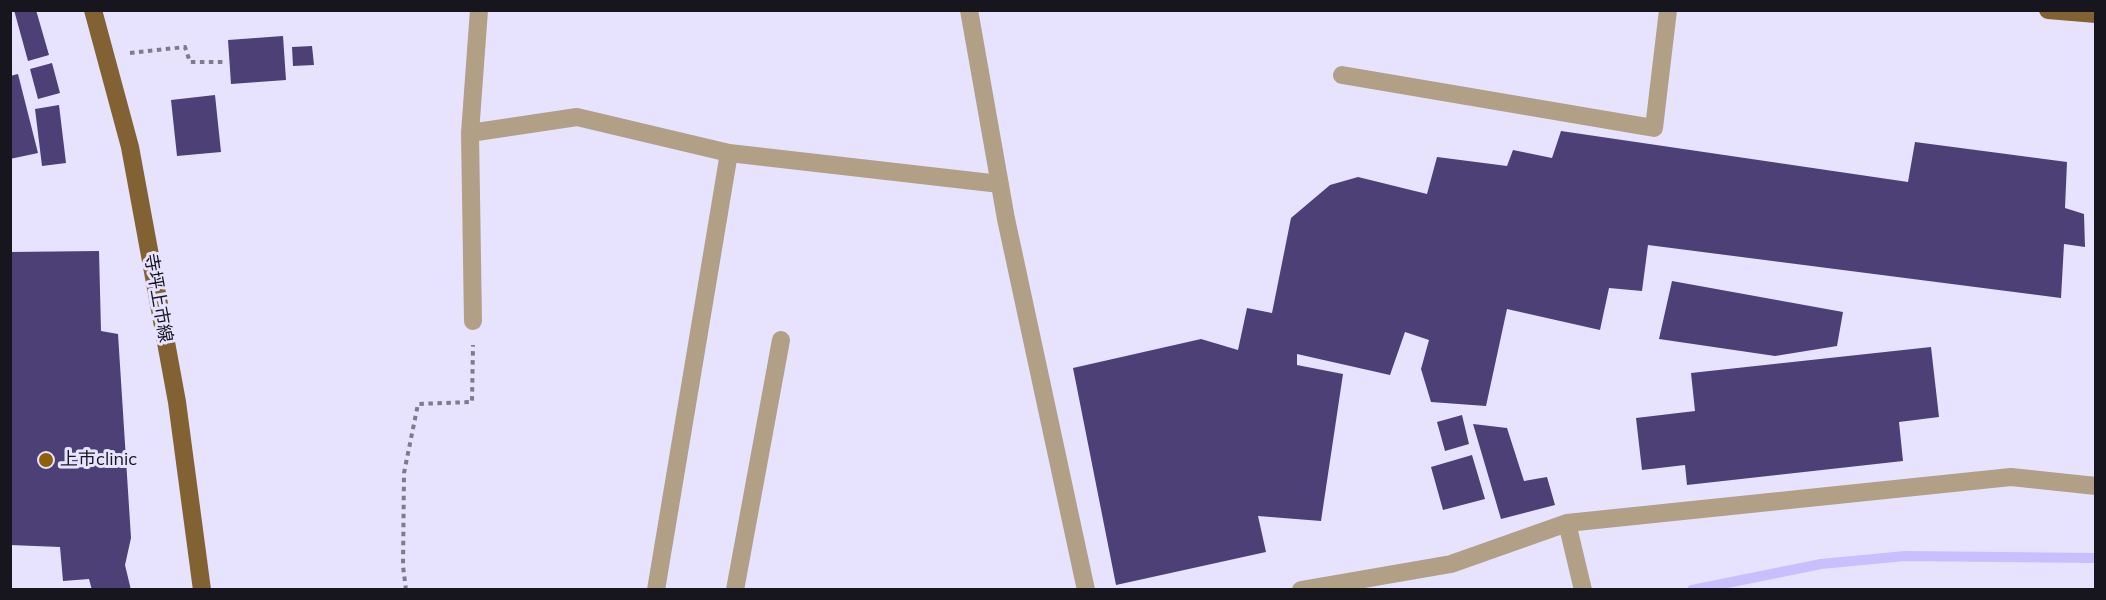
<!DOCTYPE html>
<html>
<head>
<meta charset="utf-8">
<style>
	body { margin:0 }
	#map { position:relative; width:2106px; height:600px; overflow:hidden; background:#e7e3fe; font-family:Mulish,sans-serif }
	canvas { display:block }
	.frame { position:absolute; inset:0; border:12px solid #17161f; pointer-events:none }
</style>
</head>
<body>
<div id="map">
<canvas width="2106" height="600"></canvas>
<div class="frame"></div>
</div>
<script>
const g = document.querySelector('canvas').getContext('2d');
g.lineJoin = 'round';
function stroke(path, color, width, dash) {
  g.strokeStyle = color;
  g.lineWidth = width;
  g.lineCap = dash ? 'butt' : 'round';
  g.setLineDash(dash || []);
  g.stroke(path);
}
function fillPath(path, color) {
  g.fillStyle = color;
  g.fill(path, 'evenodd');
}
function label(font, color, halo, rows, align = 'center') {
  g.font = font + ' Mulish,"Noto Sans JP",sans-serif';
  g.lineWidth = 6;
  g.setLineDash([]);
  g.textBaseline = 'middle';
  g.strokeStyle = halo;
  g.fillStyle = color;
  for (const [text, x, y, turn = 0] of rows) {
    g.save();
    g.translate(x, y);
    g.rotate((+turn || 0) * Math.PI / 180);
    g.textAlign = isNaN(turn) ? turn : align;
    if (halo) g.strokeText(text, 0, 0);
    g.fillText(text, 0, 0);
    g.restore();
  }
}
const stream = new Path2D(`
	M1692,590L1821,564L1905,556L2096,558`);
const building = new Path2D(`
	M14,10H36L49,55L28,61Z
	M283,36L286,80L231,84L228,40Z
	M312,46L314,65L293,66L292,47Z
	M52,63L60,93L38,99L30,69Z
	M18,74L38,153L10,159V76Z
	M215,95L221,152L177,156L171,100Z
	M59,105L66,163L42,166L35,109Z
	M1561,131L1908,182L1915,142L2067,162L2065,208L2084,214L2085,247L2064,244L2061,298L1648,245L1642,291L1609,288L1600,330L1507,309L1486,406L1431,402L1421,369L1429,340L1405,332L1390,375L1297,354V365L1343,374L1321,521L1258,516L1266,552L1116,585L1073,368L1201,339L1238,350L1247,308L1272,313L1291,218L1330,185L1358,177L1427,194L1437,157L1507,166L1513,150L1552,158Z
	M99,251L101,331L118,334L131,538L125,565L131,590H92L89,579L63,581L60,547L10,545V252Z
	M1672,281L1843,312L1837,346L1775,356L1659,339Z
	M1931,347L1939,417L1899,422L1903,461L1687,485L1685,465L1642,470L1636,418L1695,411L1691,373Z
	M1462,415L1469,444L1445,451L1437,422Z
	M1473,424L1507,428L1524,481L1547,477L1555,505L1501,519Z
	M1472,455L1485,499L1443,510L1431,467Z`);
const path = new Path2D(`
	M130,53L185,47L190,62H223
	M406,590L403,566L404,473L418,404L472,402L473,345`);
const minor = new Path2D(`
	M969,10L1006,219L1086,590
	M1342,75L1654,128L1668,10
	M470,133L479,10
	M473,321L470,133L577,117L729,153
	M1567,523L1583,590
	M656,590L729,153L1000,184
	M735,590L781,340
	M1301,590L1451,564L1567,523L2011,477L2096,486`);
const major = new Path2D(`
	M93,10L130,147L177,402L202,590
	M2048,10L2096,14`);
const markers = [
	[46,460,8,"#8f600a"]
];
const streetNames = [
	["寺坪上市線",158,298,80]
];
const poiNames = [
	["上市clinic",60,460]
];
stroke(stream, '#c9befe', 10);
fillPath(building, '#4c4077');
stroke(path, '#7d7b8d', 4, [4.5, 4.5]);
stroke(minor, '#b19f86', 18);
stroke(major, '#826233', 18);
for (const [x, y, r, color] of markers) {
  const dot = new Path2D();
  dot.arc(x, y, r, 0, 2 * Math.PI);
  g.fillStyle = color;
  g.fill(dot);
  stroke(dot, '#e7e3fe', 2);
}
label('18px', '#17161f', '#e7e3fe', streetNames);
label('18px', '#17161f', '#e7e3fe', poiNames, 'left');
</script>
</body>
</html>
